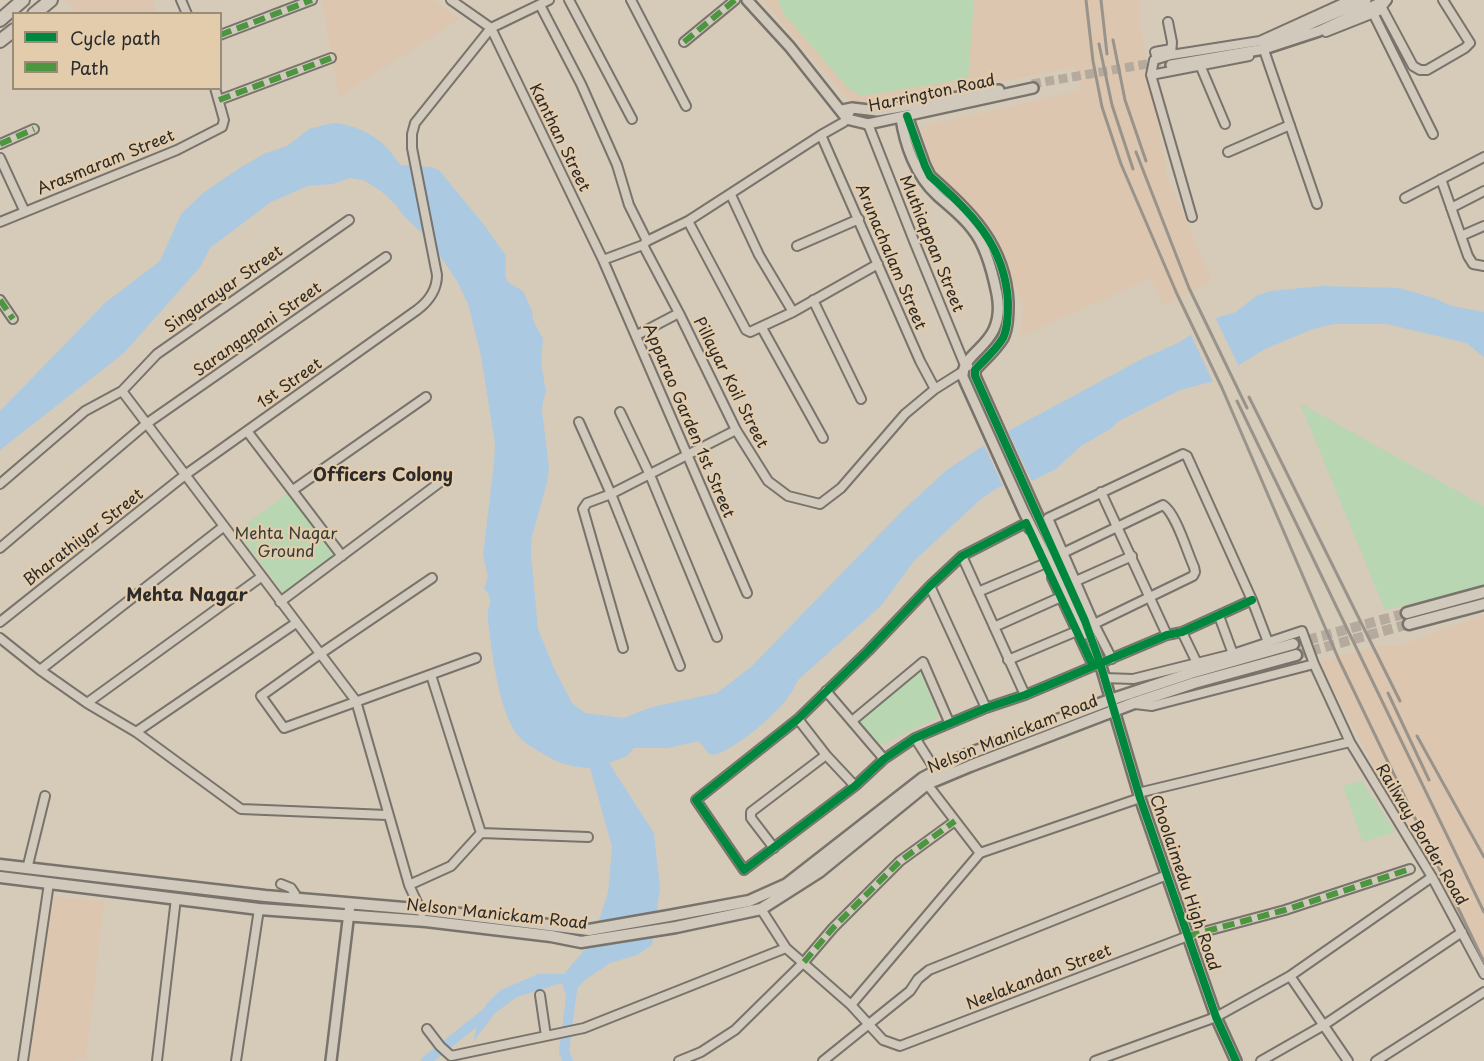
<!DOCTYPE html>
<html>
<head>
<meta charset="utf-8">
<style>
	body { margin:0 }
	#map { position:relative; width:1484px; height:1061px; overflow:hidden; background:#d6cab9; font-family:"Playpen Sans",sans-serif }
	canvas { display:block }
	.legend { position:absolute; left:12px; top:12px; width:210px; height:78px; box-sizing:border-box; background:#e3ccac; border:2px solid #998c78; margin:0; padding:8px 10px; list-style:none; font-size:18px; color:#2b2b2b }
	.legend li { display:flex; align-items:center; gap:12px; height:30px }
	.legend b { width:30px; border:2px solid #998c78 }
</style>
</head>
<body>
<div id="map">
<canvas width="1484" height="1061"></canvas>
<ul class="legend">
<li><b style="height:8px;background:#00873e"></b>Cycle path</li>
<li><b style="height:8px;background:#4d9640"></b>Path</li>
</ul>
</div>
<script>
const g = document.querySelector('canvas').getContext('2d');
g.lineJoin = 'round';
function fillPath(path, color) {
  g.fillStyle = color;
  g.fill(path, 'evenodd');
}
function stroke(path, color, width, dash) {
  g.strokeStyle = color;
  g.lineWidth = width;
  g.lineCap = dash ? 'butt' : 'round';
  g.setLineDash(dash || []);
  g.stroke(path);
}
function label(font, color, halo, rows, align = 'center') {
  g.font = font + ' "Playpen Sans",sans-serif';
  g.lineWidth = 4.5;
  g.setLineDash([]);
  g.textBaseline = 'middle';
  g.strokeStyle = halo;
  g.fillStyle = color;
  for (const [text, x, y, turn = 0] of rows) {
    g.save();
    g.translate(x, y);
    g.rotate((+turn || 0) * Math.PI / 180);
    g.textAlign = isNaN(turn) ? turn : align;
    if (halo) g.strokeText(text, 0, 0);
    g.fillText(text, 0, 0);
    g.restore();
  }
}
const built = new Path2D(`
	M65,0H152L157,13H76Z
	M322,0H434L459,19L339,97Z
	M762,0H1139L1140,25L1168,179L1212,281L1163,306L1151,278L1019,337L1024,308L1003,253L982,218L932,169L921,127L1082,90L1075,67L880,105L854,106Z
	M1484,615V967L1437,874L1378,774L1319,662L1378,646H1399Z
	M49,896L104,901L86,1059L72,1061H26Z`);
const green = new Path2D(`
	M778,0H974L968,79L861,96L848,88L783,13Z
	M1300,403L1484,506V586L1385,610Z
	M288,493L336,556L284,594L237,531Z
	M919,668L939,717L879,746L856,718Z
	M1362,781L1395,832L1363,842L1343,786Z`);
const water = new Path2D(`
	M332,123C348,123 370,132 382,143C390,149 394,158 401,165L431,167L439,170L485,226L506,256L505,276L509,283L523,291L532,311L533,320L543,339L541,362L546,392L543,401L542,410L549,467L547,483L532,536L531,554L538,629L553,666L572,703L585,713L624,718L652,707L717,693L752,666L903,510L948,469L997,437L1142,359L1178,343L1219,317L1236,312L1256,296L1270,291L1322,286L1399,288L1434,298L1452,306L1484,312V357L1466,343L1387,324H1334L1313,329L1265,349L1211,382L1180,390L1117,422L1112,428L1081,446L1056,469L1034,480L999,487L981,499L914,561L881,606L798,680C795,684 794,689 791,693C778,714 737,748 714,755L708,753L699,741L668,748H634L627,756L609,763L654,833L660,888L652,945L637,955L610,963L585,980L567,999L562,983L517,997L495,1013L473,1042L479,1019L487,1003L501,990L538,974H564L592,941L608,893L612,847L590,768C571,767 557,763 542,753C536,749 527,745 522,740C499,719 492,653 488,621C486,605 496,603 484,588L488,577L483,555L494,463L495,444L481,356L468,304L457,281L429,240L403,215L395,204L381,191L363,180L350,178L333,184L308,186L271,202L210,248L200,267L124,353L0,450V411L106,302L160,261L181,214L203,193L241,167L266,153L287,146L309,129Z`);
const pier = new Path2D(`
	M1215,317L1239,367L1214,384L1190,333Z
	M1007,429L1033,484L1004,488L983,443Z`);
const canal = new Path2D(`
	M426,1061L489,1011
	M568,1061L564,1052L573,982`);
const tertiaryTunnel = new Path2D(`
	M1032,84L1170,60`);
const secondaryTunnel = new Path2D(`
	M1293,644L1407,613
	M1296,655L1409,624`);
const minor = new Path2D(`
	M181,0L187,14
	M451,0L491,28L603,260L747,593
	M569,0L632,119
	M631,0L686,106
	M540,5L581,84L617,165L629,205L647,241
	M1382,8L1413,66L1420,70H1427L1465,48L1470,43L1443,0
	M1373,13L1433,134
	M1168,22L1172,42L1171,55
	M1326,32L1379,11L1387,0
	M220,35L312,0
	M684,42L735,0
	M1265,53L1317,204
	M1249,56L1151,75L1154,60L1171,55L1260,41L1350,0
	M1157,59L1155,52L1171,49
	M1200,65L1225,124
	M1151,75L1192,217
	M219,100L331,58
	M868,124L914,241L964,363L968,366
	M821,135L920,361L935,389
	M0,144L34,129
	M1228,152L1290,125
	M0,158L24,210
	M1441,179L1468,256L1473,264L1484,266
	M731,195L759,255L793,312
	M1405,198L1484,157
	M1451,208L1484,191
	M688,221L746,330L750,332L793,312L878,264
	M0,222L177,150L222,127L224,120L215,88
	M1461,236L1484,226
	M643,245L679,313L736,430L768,481L788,496L820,504L841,488L905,414L935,389L962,372
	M797,246L859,219
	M603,260L643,245L647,241L688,221L821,135L844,122L852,108
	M0,300L13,319
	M813,300L861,399
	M762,328L823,438
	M637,335L679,313
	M122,391L356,701L409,885L422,913
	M620,412L650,475L717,637
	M579,422L611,494L680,666
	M247,431L342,556
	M0,484L85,411L122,391L157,354L349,220
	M293,490L426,397
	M1101,492L1167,635
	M1029,529L1026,523L962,556L930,586L868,651L798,719L696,800L744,870L855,786L884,759L915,738L986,708L1025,695L1167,635L1182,632L1252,600
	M0,548L146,424L386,257
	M1063,553L1163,505C1176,513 1187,552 1194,567L1195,572L1193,576L1094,624
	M962,556L1025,695
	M432,578L320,654L261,696L284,728L476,658
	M1052,578L1093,666
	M1076,581L1132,556
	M930,586L986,708
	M978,592L1046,563
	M280,602L443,480
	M1219,616L1233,654
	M0,622L185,475L417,310C429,301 437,290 437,275L412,148V134L415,123L491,28L549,0
	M994,627L1061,597
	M1182,632L1197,663
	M0,638L40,670L87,703L136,732L241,809L387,815
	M623,648L583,509L587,503L611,494L736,430
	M1112,659L1094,624L1048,518L1183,454L1187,456L1252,600L1268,642
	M1008,660L1077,631
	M40,670L223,527
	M431,675L481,833L588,837
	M1104,678L1133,679L1233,654L1302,631L1314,664L1350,742L1432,877L1484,974
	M826,691L884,759
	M87,703L261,577
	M1135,704L1152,706L1314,664
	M798,719L826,755L855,786
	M852,721L923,662L949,722
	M136,732L296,623
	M915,738L936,771
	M927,784L980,853
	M1138,793L1350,742
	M774,848L751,818V812L826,755
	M27,869L45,796
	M281,884L291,888L295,894V899
	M409,885L451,866L481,833
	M761,909L786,948L851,1005L883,1040L900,1046L1188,936L1285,910L1410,869
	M1290,976L1348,1061
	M540,995L546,1036
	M851,1005L980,853L1140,798
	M427,1029L440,1046L451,1056L584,1028L786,948
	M23,1061L49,883
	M157,1061L176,898
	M236,1061L259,909
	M679,1061L701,1052L735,1030L804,962L833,928L900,861L955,821
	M823,1061L910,991L918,979L929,970L1167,875
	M1095,1061L1216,1017L1290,976L1432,877
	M1261,1061L1324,1025L1462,932
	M1376,1061L1484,992`);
const tertiary = new Path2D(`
	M747,0L790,47L847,119L868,124L1033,88
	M1266,43L1366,0
	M1171,65L1264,49L1319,31L1386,0
	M842,110L852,108L877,111L999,90
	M907,116L925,166L930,176C970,212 1005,244 1008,302C1008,313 1008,328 1003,338C996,350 984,360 975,370V376L1085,621L1100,663L1140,798L1216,1017L1236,1061
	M901,118C905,145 916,176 937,195C950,207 963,216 973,230C986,246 993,274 997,294C1007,347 961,349 963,377L1024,512L1085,634
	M331,1061L350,904`);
const secondary = new Path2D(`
	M1407,613L1484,592
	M1409,624L1484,604
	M0,865L265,896L427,910L589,930L669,916L749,901L787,884L923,778L966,755L1110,700L1191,673L1293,644
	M0,877L259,909L426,921L551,936L581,942L676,927L761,909L819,872L927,784L970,766L1134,703L1194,683L1296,655`);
const primary = new Path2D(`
	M34,14L51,0
	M0,20L23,0
	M0,41L14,30`);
const rail = new Path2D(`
	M1086,0L1093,61L1102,107L1121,164L1177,294L1222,388L1339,660L1484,962
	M1101,0L1107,54
	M1113,40L1125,100L1146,161
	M1099,44L1112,105L1133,169
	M1136,152L1189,288L1247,408
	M1249,397L1400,701
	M1237,401L1484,912
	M1388,693L1429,780
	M1417,736L1484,857`);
const quiet = new Path2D(`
	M220,35L312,0
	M684,42L735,0
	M219,100L331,58
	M0,144L34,129
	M0,300L13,319
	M1188,936L1285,910L1410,869
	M804,962L833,928L900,861L955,821`);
const cycleway = new Path2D(`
	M907,116L925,166L930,176C970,212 1005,244 1008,302C1008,313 1008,328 1003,338C996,350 984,360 975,370V376L1085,621L1100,663L1140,798L1216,1017L1236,1061
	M1093,666L1026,523L962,556L930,586L868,651L798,719L696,800L744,870L855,786L884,759L915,738L986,708L1025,695L1167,635L1182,632L1252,600`);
const streetNames = [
	["Harrington Road",932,94,-12],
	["Kanthan Street",559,138,64],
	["Arasmaram Street",106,163,-22],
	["Muthiappan Street",931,244,68],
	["Arunachalam Street",890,257,67],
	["Singarayar Street",224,290,-35],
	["Sarangapani Street",258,330,-35],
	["Pillayar Koil Street",730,383,63],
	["1st Street",290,384,-35],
	["Apparao Garden 1st Street",688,421,67],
	["Bharathiyar Street",84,538,-38],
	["Nelson Manickam Road",1013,735,-22],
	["Railway Border Road",1421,835,59],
	["Choolaimedu High Road",1184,883,71],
	["Nelson Manickam Road",497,915,6],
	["Neelakandan Street",1039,978,-21]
];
const parkNames = [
	["Mehta Nagar",286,535],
	["Ground",286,553]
];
const neighbourhoodNames = [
	["Officers Colony",383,476],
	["Mehta Nagar",187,596]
];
fillPath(built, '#ddc6af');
fillPath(green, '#b7d6b1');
fillPath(water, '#abcae2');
fillPath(pier, '#d6cab9');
stroke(canal, '#abcae2', 10);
stroke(tertiaryTunnel, '#b4aa9d', 9, [9, 4.5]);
stroke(secondaryTunnel, '#b4aa9d', 10, [10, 5]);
stroke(minor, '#78736b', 12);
stroke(tertiary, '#78736b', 14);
stroke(secondary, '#78736b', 15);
stroke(primary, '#78736b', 16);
stroke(minor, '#d2c9bd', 8);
stroke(tertiary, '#d2c9bd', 9);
stroke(secondary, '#d2c9bd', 10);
stroke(primary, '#d2c9bd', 12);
stroke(rail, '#99948b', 3);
stroke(quiet, '#4d9640', 6, [12, 6]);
stroke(cycleway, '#00873e', 8);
label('16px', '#2b2b2b', '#e3ccac', streetNames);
label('16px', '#363d38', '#e3ccac', parkNames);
label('bold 18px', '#2b2b2b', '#e3ccac', neighbourhoodNames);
</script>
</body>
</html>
